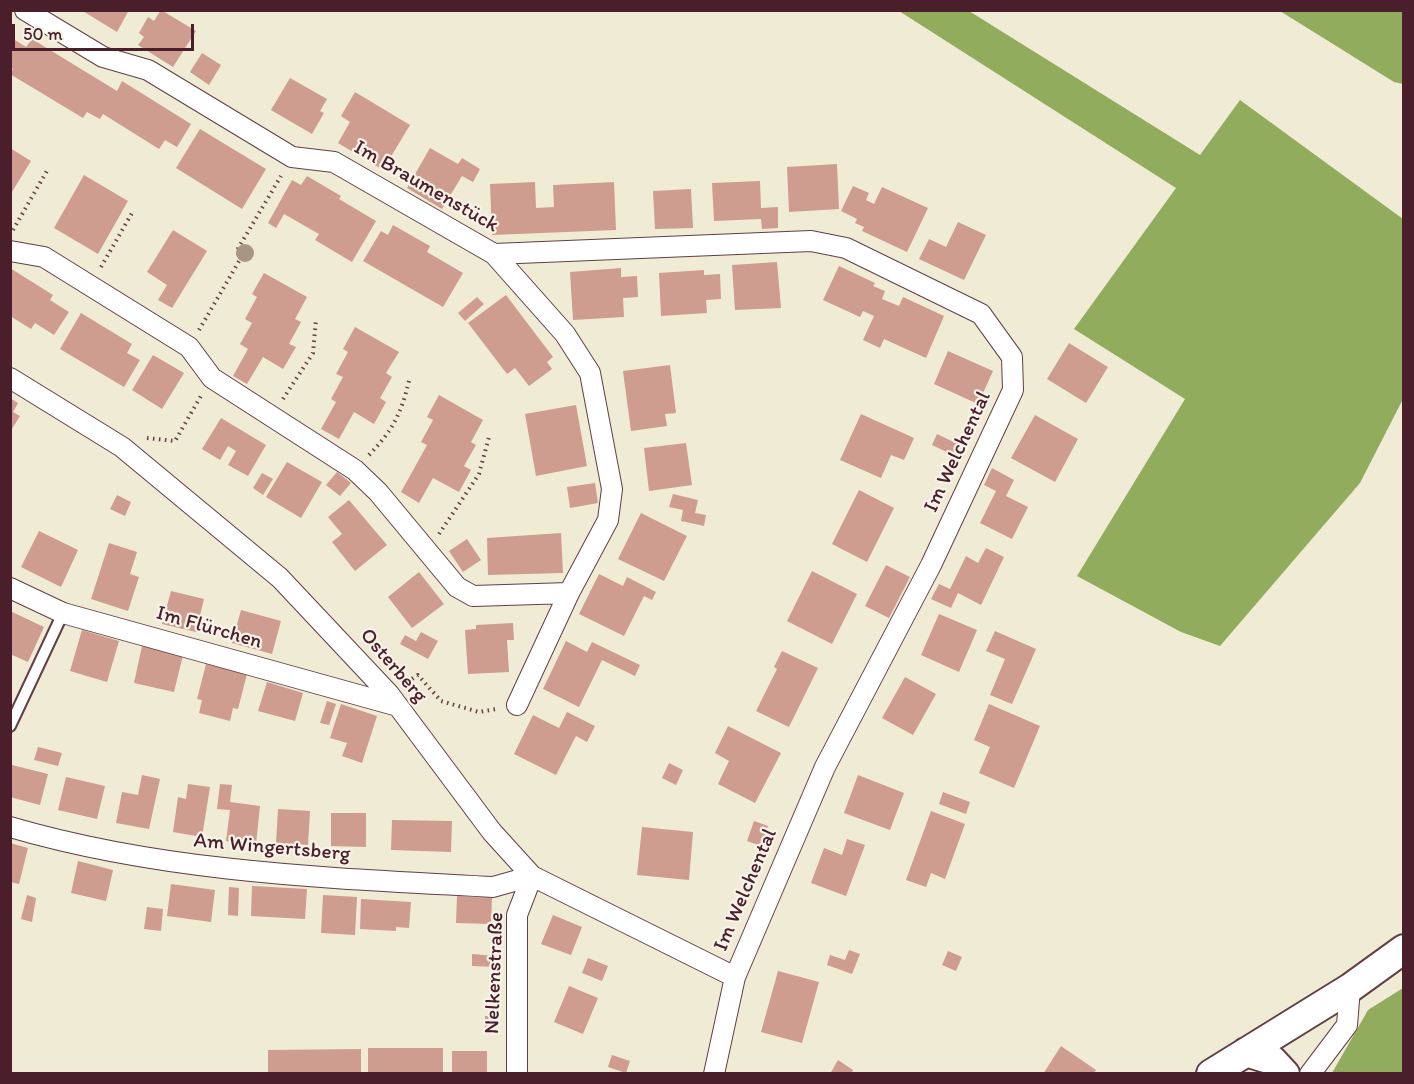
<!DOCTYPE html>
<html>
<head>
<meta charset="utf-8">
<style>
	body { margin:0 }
	#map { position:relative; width:1414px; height:1084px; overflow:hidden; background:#f0ebd5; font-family:Itim,sans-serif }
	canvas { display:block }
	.frame { position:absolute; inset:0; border:12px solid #4a1f2b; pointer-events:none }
	.scale { position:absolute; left:12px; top:24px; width:182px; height:27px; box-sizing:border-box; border:3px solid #4a1f2b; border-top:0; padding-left:8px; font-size:18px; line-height:21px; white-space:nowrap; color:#4a1f2b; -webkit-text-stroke:4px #f7f3e8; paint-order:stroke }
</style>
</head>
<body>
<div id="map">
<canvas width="1414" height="1084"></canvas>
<div class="frame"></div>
<div class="scale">50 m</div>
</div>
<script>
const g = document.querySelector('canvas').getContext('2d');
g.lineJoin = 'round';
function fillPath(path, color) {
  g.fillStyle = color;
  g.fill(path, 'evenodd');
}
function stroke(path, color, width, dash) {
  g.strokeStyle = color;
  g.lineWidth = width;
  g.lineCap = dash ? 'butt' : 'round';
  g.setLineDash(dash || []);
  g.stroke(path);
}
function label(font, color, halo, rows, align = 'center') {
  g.font = font + ' Itim,sans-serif';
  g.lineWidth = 4.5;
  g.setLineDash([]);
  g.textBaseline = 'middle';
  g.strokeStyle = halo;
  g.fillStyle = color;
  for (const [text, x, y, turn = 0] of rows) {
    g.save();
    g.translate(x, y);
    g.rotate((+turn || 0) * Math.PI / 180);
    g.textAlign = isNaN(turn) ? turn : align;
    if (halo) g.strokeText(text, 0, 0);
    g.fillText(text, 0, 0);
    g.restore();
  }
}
const forest = new Path2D(`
	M899,11H969L1200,155L1240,100L1403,219V399L1360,483L1220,646L1181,632L1077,576L1185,399L1074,329L1176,188Z
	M1280,11H1403V84L1394,82Z
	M1403,988V1073H1332L1368,1010Z`);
const building = new Path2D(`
	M81,10H129L117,32Z
	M161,10L196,31L173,67L138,45L144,37L139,33L148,17L154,21Z
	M32,39L117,91L122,81L191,124L177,147L165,140L159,149L103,114L100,119L87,112L83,118L10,74L13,69L10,67V46L15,40L26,47Z
	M202,53L221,65L209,85L190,72Z
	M290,78L327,99L320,111L324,113L312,134L271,110Z
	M355,92L410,125L383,170L338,143L350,122L341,116Z
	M200,129L266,169L242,209L176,168Z
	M10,148L31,161L10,195Z
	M430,148L458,164L462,158L480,169L473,182L462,176L442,209L407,188Z
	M837,164L839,209L789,212L787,167Z
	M84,175L128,201L98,254L54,228Z
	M307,176L341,196L339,199L376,221L352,262L315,240L319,234L284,214L276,228L268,223L292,180L301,185Z
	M760,181L761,208L778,207V228L762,229L761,219L714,221L712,183Z
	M535,182L536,208L554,207L553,185L614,182L616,230L492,235L490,184Z
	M853,186L869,193L866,200L874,204L882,187L928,208L907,252L862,231L864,227L855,223L857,219L841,211Z
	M691,189L693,228L655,229L653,191Z
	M958,222L986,235L964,280L919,259L929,239L946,247Z
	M393,225L430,246L427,252L463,273L443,307L363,261L381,231L388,235Z
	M173,230L207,251L172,308L158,300L167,285L147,272Z
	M777,262L781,308L735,310L732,265Z
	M839,266L875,283L873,286L885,291L882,299L899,306L903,297L944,316L926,358L884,339L880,348L863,340L874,316L863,311L860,317L823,300Z
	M10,268L53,295L50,300L69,312L54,335L35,323L31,329L10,316Z
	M621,268V277L637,276L638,297L623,298L624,317L573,320L570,272Z
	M704,270V275L720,274L721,299L706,300L707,313L661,316L659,273Z
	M264,273L307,297L295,319L301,322L289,344L296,347L283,369L263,357L247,384L233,376L248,349L240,344L252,323L245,319L257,297L252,294Z
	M506,295L553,357L547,362L552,369L529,386L515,368L507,374L468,323Z
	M477,297L484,304L465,321L458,313Z
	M81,313L132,344L127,353L140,360L124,387L60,349Z
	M355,327L399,352L386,373L392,377L380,398L386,402L374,424L354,412L339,439L321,429L336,402L331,399L343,377L336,374L348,352L343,349Z
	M1069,343L1108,367L1086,403L1047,379Z
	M948,351L993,371L978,404L934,384Z
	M153,355L184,373L162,409L132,390Z
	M670,365L676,413L665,414L667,426L631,431L623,371Z
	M439,395L483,420L471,442L476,445L464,466L471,470L459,492L433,478L419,503L401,492L427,445L421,442L433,420L427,417Z
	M10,398L18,403L13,412L20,416L10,432Z
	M576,405L587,466L536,476L525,414Z
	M861,414L914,438L904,460L891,455L881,478L840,460Z
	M1035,415L1078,439L1055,482L1011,458Z
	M221,418L266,445L248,476L228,465L236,451L228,446L220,460L202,449Z
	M937,434L960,445L955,456L932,445Z
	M686,443L692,485L649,491L644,448Z
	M287,462L322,482L301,518L266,497Z
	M992,468L1014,480L1006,496L1028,507L1012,539L980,523L996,491L984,485Z
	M337,472L351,483L340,496L326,485Z
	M262,473L273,479L263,495L253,488Z
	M595,483L598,503L570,508L567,487Z
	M859,490L894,508L867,562L832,544Z
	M673,494L698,500L695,513L706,515L704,526L681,521L683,510L669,507Z
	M117,495L131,502L125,516L110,509Z
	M349,500L387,545L355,571L332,542L342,534L328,517Z
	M641,513L687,536L664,581L618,559Z
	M39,531L78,550L61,587L21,567Z
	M561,533L563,573L488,575L487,538Z
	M467,539L481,560L463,572L449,551Z
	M109,543L137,552L130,574L139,577L128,611L91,599Z
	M986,548L1004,557L981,605L958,593L951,608L931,599L939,584L950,589L966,556L978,563Z
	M886,565L910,577L889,618L865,606Z
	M812,571L857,594L832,644L787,621Z
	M419,572L444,604L412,628L388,597Z
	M599,574L623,586L627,577L656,592L652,600L644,596L624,636L579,614Z
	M171,591L204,599L196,632L162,624Z
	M241,610L281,621L272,654L232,643Z
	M10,611L44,627L28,662L10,654Z
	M939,614L977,630L959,672L921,655Z
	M513,623L514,640H507L509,672L468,674L465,630L476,629V625Z
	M82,630L119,641L107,682L70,671Z
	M995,631L1036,649L1012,704L990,695L1005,659L986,651Z
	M421,632L438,641L428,659L400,644L405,635L416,641Z
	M566,641L587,652L592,642L640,665L635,676L602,660L579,707L543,689Z
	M142,646L183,655L174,692L134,683Z
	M782,651L818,668L789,727L756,711L777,669L774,667Z
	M206,664L247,674L238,709L233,708L230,721L199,713L202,700L197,699Z
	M905,677L936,694L913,735L882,718Z
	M267,682L303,693L295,721L258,711Z
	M327,701L336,704L329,725L320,723Z
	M341,704L377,716L362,763L342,756L347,743L330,738Z
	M989,704L1040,726L1014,788L979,773L990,747L974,740Z
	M567,712L595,726L587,742L576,736L556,775L514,754L533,715L559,728Z
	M728,726L781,753L755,803L718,784L729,761L715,753Z
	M38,747L62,753L58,766L34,760Z
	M669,763L683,770L676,785L662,778Z
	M12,765L48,774L40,805L10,797Z
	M142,775L160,779L149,829L116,823L122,792L138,795Z
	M858,775L904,793L890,830L844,813Z
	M66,777L105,786L97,819L58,810Z
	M188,784L210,787L202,837L173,832L178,797L186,799Z
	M220,784L232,785L230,802L260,806L256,844L226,841L230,810L217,809Z
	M943,792L970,802L966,814L939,804Z
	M278,809L310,811L308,845L276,843Z
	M931,811L965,824L945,879L931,873L926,887L906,880Z
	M331,813H366V847L331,846Z
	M392,820L452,821L451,852L391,850Z
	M754,821L768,826L761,846L747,841Z
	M642,827L693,832L689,880L637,875Z
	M847,839L865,845L846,896L811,883L824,848L842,855Z
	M10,843L28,848L19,884L10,882Z
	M78,861L113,870L106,901L71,893Z
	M171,884L215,890L211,922L167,916Z
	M252,886L307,889L305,919L251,916Z
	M229,887L239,888L238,916L228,915Z
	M27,895L36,898L32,922L21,919Z
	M323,895L357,897L355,935L321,933Z
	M457,896L492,898L491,924L456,923Z
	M361,899L411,902L409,928L396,927V931L360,929Z
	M147,907L163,909L161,931L144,929Z
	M553,915L582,927L571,955L541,944Z
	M849,950L860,954L852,974L827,965L830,955L845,960Z
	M948,951L962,957L956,971L942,965Z
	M472,954L496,956V967L472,966Z
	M588,958L608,966L602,981L582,973Z
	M778,971L819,982L802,1043L761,1032Z
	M569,986L598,998L583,1034L554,1022Z
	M485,1016H497L496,1034H485Z
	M1061,1046L1096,1070L1093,1074H1043Z
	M368,1048H443V1074H368Z
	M361,1049V1074H268V1050Z
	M452,1051H487V1074H452Z
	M612,1055L630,1061L626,1073L608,1067Z
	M838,1060L853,1070L851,1074H830Z`);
const path = new Path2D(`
	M13,230L48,169
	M101,267L132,213
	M199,330L242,256L236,252L281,176
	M283,399L313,353L316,319
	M147,438L175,441L202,394
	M369,455C393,430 401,414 409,381
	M439,534L479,474L489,437
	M407,682L418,675L441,701L479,712L497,709`);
const service = new Path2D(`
	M10,726L63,613`);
const minor = new Path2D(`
	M25,10L103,57L148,70L292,157L334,162L494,254L565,334L590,373L612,489L608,520L569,593L517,705
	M10,251L44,257L189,347L212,378L355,470L378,492L457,587L473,596L569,593
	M494,254L811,241L846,248L981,314L1012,357L1013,390L931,565L825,767L735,977L714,1074
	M10,378L122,447L280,578L389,694L492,832L532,876L735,977
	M10,588L63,613L398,706
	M10,827C167,873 331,878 493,887L532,876
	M517,1074V915L532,876
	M1310,1074L1347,1025L1350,988`);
const secondary = new Path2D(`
	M1246,1052L1272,1060L1285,1074
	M1211,1074L1350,988L1404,949`);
const trees = [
	[245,253]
];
const streetNames = [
	["Im Braumenstück",426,187,30],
	["Im Welchental",958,452,-65],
	["Im Flürchen",209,628,16],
	["Osterberg",393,666,49],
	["Am Wingertsberg",272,848,5],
	["Im Welchental",746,890,-67],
	["Nelkenstraße",495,973,-88]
];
fillPath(forest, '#92ac5e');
fillPath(building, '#cf9c90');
stroke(service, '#633e44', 14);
stroke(minor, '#633e44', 22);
stroke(secondary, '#633e44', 32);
stroke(path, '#633e44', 4, [1.5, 4.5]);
stroke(service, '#fff', 10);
stroke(minor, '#fff', 20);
stroke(secondary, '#fff', 28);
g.fillStyle = '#a79782';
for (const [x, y] of trees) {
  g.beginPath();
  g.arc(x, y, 9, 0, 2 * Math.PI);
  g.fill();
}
label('21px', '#4a1f2b', '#f7f3e8', streetNames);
</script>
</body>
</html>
